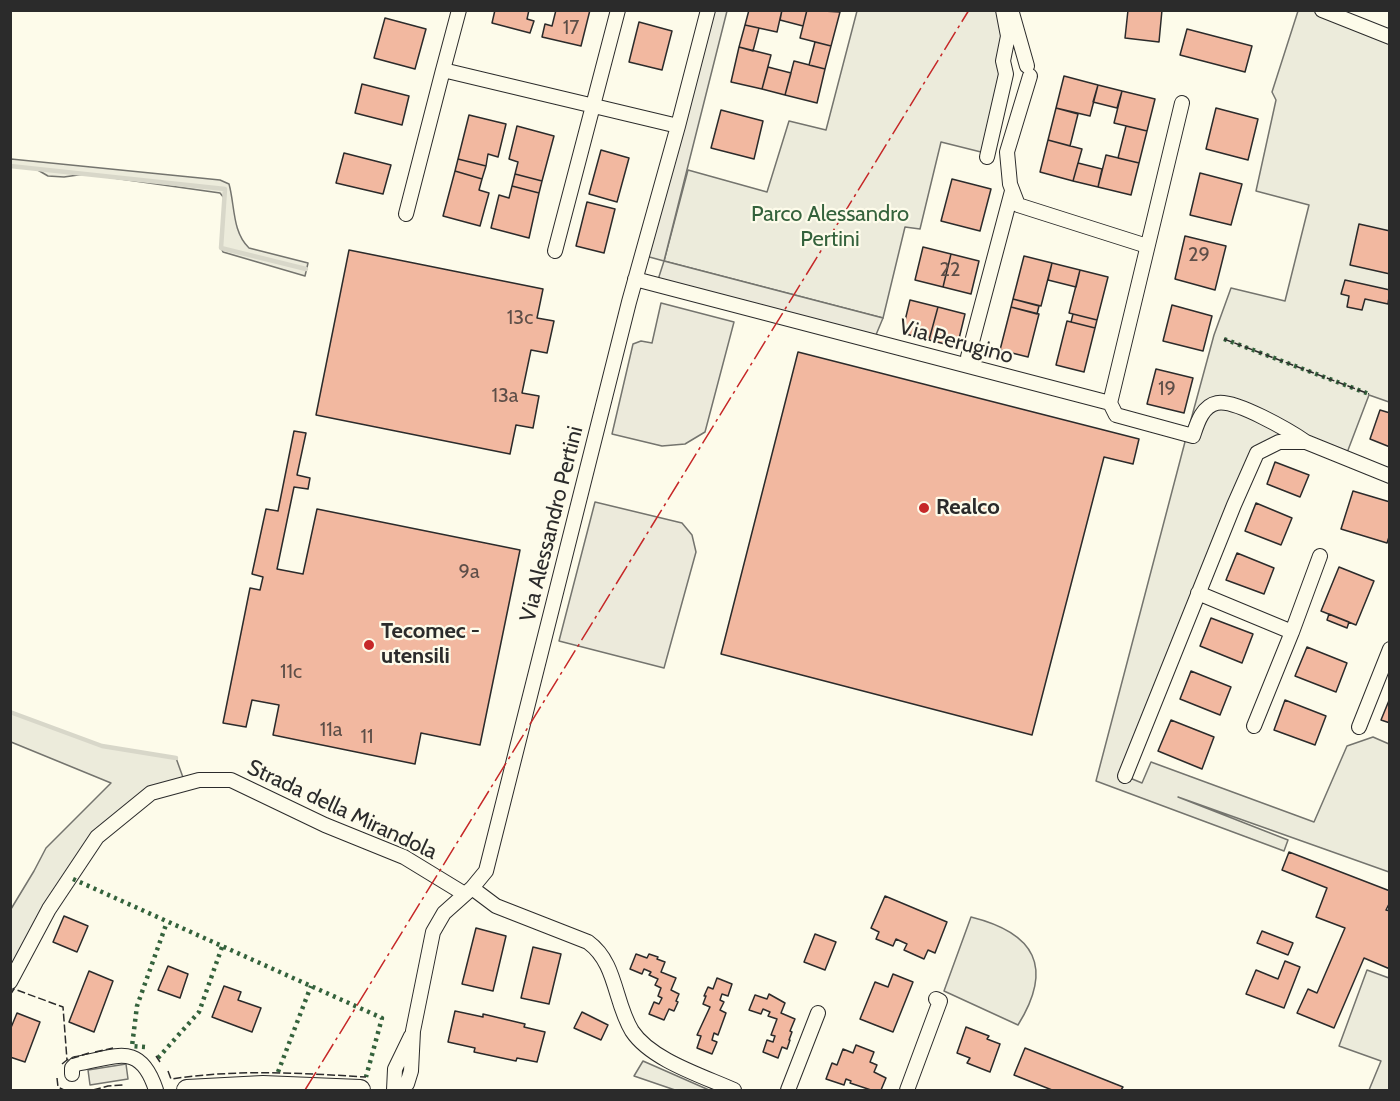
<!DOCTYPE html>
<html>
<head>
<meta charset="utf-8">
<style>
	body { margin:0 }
	#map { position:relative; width:1400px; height:1101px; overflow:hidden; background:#fdfbea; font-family:Cabin,sans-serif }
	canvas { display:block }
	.frame { position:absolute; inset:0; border:12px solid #2b2b2b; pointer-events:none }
</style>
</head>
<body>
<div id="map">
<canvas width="1400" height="1101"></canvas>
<div class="frame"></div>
</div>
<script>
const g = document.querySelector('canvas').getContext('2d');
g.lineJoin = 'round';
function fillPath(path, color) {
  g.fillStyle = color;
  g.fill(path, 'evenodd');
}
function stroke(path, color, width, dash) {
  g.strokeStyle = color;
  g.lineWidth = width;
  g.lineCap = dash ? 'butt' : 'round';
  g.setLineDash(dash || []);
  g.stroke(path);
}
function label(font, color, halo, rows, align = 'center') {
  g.font = font + ' Cabin,sans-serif';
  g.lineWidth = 4.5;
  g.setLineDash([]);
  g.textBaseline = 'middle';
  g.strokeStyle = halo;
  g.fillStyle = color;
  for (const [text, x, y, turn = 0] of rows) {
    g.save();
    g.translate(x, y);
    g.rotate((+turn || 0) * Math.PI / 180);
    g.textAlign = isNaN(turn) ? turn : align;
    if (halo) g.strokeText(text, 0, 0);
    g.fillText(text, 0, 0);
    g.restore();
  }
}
const green = new Path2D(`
	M857,11H1001L1004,75L985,153L941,142L920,229L905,227L883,318L664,261L688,170L767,192L789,121L826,130Z
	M1298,11H1322L1389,37V402L1369,395L1345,458L1306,442L1257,453L1125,776L1142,783L1151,762L1314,822L1347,746L1373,737L1389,744V872L1178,797L1288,840L1284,851L1096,781L1186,438L1214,335L1231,288L1285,301L1309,205L1256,191L1276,100L1272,92Z
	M11,159L220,180L229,184C235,205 232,232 249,248L308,263L305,276L223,252L221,248L224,198L220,193L85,174L64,177L48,176L36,169L11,166Z
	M11,712L102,746L176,758L185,783L150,793L97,837L11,982V909L34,871L46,848L111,783L11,742Z
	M971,917C1035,933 1054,967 1018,1025L944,991Z
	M1367,970L1389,978V1090H1369L1381,1061L1339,1046Z
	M643,1061L709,1090H675L634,1076Z`);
const parking = new Path2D(`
	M708,11H727L664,261L883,318L873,342L656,286L664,261L642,255Z
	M661,303L734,322L705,432L685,444L662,446L612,434L633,344L641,341L652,343Z
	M595,502L682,523L692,535L696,552L664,668L559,641Z
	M126,1064L128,1079L90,1085L88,1070Z`);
const stream = new Path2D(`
	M10,166L225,189L221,248L306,269
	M10,712L102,746L176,758`);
const building = new Path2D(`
	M495,10H529L527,19L534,21L530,33L492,23Z
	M556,10H590L581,46L542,37L545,24L552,26Z
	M749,10H782L777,32L745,25Z
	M782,10H807L803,26L780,20Z
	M807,10L840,12L831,46L800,38Z
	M1128,10H1162L1159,42L1125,38Z
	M385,18L426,29L415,69L374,58Z
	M639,22L672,31L662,70L629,62Z
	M745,25L759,28L753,51L739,47Z
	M1187,29L1252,46L1245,72L1180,55Z
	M815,42L831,46L825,69L809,65Z
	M739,47L771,55L762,89L731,82Z
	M794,61L825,69L817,103L785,95Z
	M768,67L791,73L785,95L762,89Z
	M1064,76L1098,85L1090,116L1056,108Z
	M362,84L409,96L402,125L355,113Z
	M1098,85L1122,91L1117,108L1093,102Z
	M1122,91L1155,99L1147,131L1114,123Z
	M1056,108L1078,114L1070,146L1048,140Z
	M1216,108L1258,119L1248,160L1206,149Z
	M721,110L763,121L754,159L711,148Z
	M469,115L506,124L498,157L488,154L486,166L458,159Z
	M517,126L554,136L542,181L515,174L518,162L509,159Z
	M1126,126L1147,131L1139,163L1118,158Z
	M1048,140L1082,149L1073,181L1040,172Z
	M601,150L629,158L617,202L589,194Z
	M344,153L391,165L383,194L336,183Z
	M1106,155L1139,163L1131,195L1098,187Z
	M458,159L486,166L482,179L455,171Z
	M1078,163L1102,169L1098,187L1073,181Z
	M455,171L482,179L479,190L489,193L480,226L443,216Z
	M1200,173L1242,184L1231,225L1190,215Z
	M515,174L542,181L539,193L512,186Z
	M952,179L991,189L980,231L941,221Z
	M512,186L539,193L529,238L491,228L499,195L509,198Z
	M587,202L615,209L604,253L576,246Z
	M1359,224L1390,231V274L1350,265Z
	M1185,236L1226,246L1215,290L1175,279Z
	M923,247L951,254L943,287L915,280Z
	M349,250L543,289L537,318L554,321L547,353L531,350L522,393L539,396L533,428L516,425L510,454L316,415Z
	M951,254L979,261L971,294L943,287Z
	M1024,256L1052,263L1041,306L1013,299Z
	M1052,263L1080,270L1076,287L1048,280Z
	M1080,270L1108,277L1097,320L1069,313Z
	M1345,280L1390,290L1388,304L1365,299L1362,310L1347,307L1349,296L1341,294Z
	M1013,299L1039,306L1037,314L1011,307Z
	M910,300L938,307L929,340L902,333Z
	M1172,305L1212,316L1203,351L1163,341Z
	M938,307L965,314L957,347L929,340Z
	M1011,307L1039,314L1028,357L1000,350Z
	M1073,314L1097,320L1095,328L1071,322Z
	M1067,321L1095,328L1084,372L1056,365Z
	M798,352L1139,439L1133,464L1104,457L1032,735L721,654Z
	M1156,369L1193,378L1184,413L1147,404Z
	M1380,410L1390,413V447L1370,439Z
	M294,431L306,433L297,475L310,478L308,489L294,487L277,569L303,574L317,509L520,550L480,745L421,733L415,764L273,735L279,705L252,700L246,727L223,723L250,588L260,590L263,577L252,574L266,509L278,511Z
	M1275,462L1309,475L1300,497L1267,484Z
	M1353,491L1390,502V534L1387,543L1341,529Z
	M1256,503L1292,518L1281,545L1245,531Z
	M1237,553L1274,568L1264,594L1226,580Z
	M1339,567L1374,581L1356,625L1321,611Z
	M1329,614L1349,622L1347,628L1327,620Z
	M1211,618L1253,634L1242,663L1200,646Z
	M1307,647L1347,663L1336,692L1295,676Z
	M1191,671L1231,687L1220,715L1180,699Z
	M1390,698V723L1381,720Z
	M1285,700L1326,716L1315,745L1274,730Z
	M1171,720L1214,737L1202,769L1158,751Z
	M1289,852L1390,891V902L1386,910L1390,911V969L1364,958L1334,1028L1297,1013L1308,989L1317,993L1345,928L1316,917L1327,888L1282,870Z
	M885,896L947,922L935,953L928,950L924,959L904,950L907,944L896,939L893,946L876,939L879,932L871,928Z
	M64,916L88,926L77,952L53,942Z
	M476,928L506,936L493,991L462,984Z
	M1262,931L1293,943L1288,955L1257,943Z
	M815,934L836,942L825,970L804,962Z
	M533,947L561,954L549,1004L521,998Z
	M636,954L647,958L649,954L658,957L657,959L665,962L661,972L676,978L671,990L679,994L676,1001L678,1002L674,1011L669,1009L664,1020L649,1014L654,1002L659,1004L662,998L658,996L661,988L655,985L658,979L649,975L651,972L644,969L642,974L630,969Z
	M1285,961L1300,967L1284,1008L1246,994L1256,970L1278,979Z
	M168,966L188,974L180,998L158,990Z
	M89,971L113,981L94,1032L69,1022Z
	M893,974L913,982L893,1032L860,1019L875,982L888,987Z
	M717,978L732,984L728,996L722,994L720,1000L724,1002L720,1010L726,1013L718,1035L714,1033L712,1040L717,1042L712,1054L697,1048L701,1036L697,1035L710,1007L703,1004L706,996H704L708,987L713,989Z
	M224,986L241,992L238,1000L261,1008L252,1032L212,1017Z
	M769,994L785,1003L781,1013L795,1019L790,1031L792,1032L789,1040H790L787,1049L782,1047L778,1058L763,1052L767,1040L773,1042L775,1036L771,1035L777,1019L768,1016L770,1012L763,1009L761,1014L749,1010L755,995L767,999Z
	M455,1011L483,1017V1014L525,1024L524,1027L545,1032L537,1062L517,1058L516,1061L474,1052L475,1048L448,1042Z
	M582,1012L608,1025L601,1040L574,1028Z
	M17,1013L40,1022L25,1062L10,1057V1030Z
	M966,1027L989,1036L987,1039L1000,1044L990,1072L967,1063L970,1058L957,1053Z
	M856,1045L874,1052L870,1062L877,1065L874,1072L886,1078L881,1090H871L850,1083L851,1081L846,1079L844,1085L826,1079L832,1063L837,1065L843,1049L853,1053Z
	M1025,1048L1123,1087L1121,1090H1052L1014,1075Z`);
const street = new Path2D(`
	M459,10L443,70L678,126
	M1322,10L1390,37
	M1012,13L1027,66
	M1030,76L1007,152L1010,184L1018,205L1147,246
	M987,157L1006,74L1003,61L1008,36L1003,10
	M406,214L443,70
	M555,251L618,10
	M635,279L1110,403L1182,103
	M968,357L1012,191
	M1110,403L1116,415L1193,436C1197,424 1202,406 1217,403C1235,399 1290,431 1306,442
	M1198,593L1292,632L1320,556
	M1254,726L1292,632
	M1359,727L1390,649
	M1125,776L1234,505L1257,453L1279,442H1306L1390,476
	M472,888L496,906L588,942C617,963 614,1002 632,1031C651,1060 703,1076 734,1090
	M10,982L49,909L97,837L151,793L199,780H231L325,825L404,857L463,893
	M72,1074V1068L76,1064C117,1057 140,1041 156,1090
	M394,1090L395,1069L411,1036
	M398,1090L407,1084L411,1071L413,1031L433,932L444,913L472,888L486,871L629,302L678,126L708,10
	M788,1090L818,1013
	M907,1090L940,1001L936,999`);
const secondary = new Path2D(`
	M187,1090L263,1086L360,1090`);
const hedge = new Path2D(`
	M1224,339L1369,394
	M73,879L382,1018L366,1077
	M145,1047L132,1046L137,1006L167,922
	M158,1058L199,1012L222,947
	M278,1072L311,986`);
const fence = new Path2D(`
	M1224,339L1369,394
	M10,995L14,989L63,1007L67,1060
	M95,1052L113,1048
	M156,1056L160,1062
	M62,1064L67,1060L89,1053
	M168,1071L171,1079C237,1069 301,1073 366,1077
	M57,1078L58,1087L64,1090
	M93,1090L108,1086L124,1085`);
const power = new Path2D(`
	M305,1090L969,10`);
const markers = [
	[924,508,6,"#c62828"],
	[369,645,6,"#c62828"]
];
const numberNames = [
	["17",571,28],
	["29",1199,255],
	["22",950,270],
	["13c",520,318],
	["19",1167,389],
	["13a",505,396],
	["9a",469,572],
	["11c",291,672],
	["11a",331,730],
	["11",367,737]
];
const parkNames = [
	["Parco Alessandro",830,215],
	["Pertini",830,240]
];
const streetNames = [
	["Via Perugino",956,342,15],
	["Via Alessandro Pertini",552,524,-76],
	["Strada della Mirandola",342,810,25]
];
const poiNames = [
	["Realco",936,508],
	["Tecomec -",381,632],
	["utensili",381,657]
];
fillPath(green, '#ecebdb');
stroke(green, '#74746e', 1.5);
fillPath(parking, '#eceadb');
stroke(parking, '#74746e', 1.5);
stroke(stream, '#d8d7c9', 4.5);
fillPath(building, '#f2b8a0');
stroke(building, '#2b2b2b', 1.5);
stroke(street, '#2b2b2b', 16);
stroke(secondary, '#2b2b2b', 22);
stroke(street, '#fdfbea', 14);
stroke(secondary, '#fdfbea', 20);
stroke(hedge, '#34623c', 4.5, [3, 4.5]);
stroke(fence, '#2b2b2b', 1.5, [8, 3]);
stroke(power, '#c62828', 1.5, [21, 4.5, 3, 4.5]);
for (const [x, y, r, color] of markers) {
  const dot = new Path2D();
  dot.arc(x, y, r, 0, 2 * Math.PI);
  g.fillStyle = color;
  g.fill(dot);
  stroke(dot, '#fdfbea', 2);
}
label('20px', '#5d4e48', null, numberNames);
label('22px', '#34623c', '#fdfbea', parkNames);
label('22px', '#2b2b2b', '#fdfbea', streetNames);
label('bold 22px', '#2b2b2b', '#fdfbea', poiNames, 'left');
</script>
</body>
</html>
